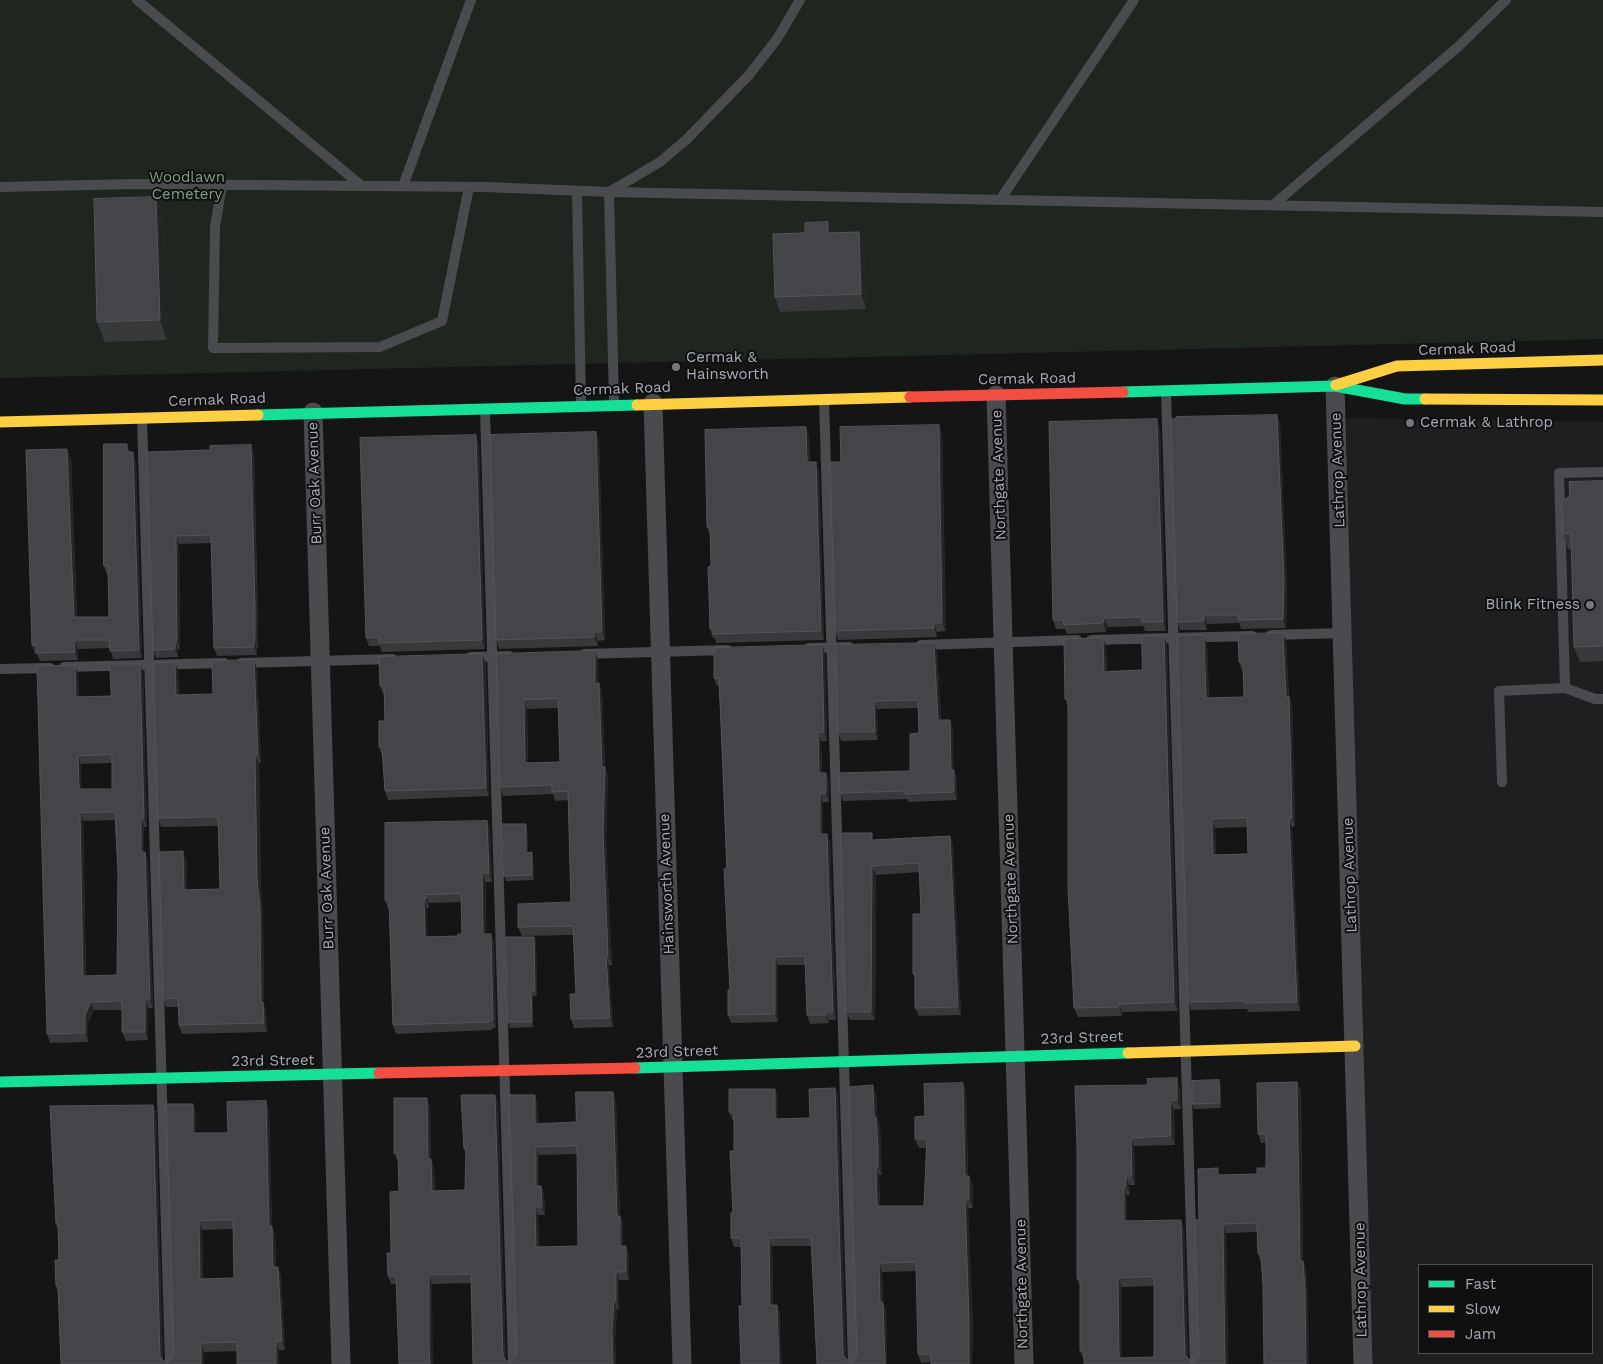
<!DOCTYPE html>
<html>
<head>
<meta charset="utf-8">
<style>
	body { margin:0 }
	#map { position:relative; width:1603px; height:1364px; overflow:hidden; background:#151516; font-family:"Work Sans",sans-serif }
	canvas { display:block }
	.legend { position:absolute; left:1418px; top:1264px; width:175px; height:90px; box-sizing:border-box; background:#101011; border:1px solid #4c4e53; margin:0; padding:6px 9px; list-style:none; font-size:15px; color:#a7acb6 }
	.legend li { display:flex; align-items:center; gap:10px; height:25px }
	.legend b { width:25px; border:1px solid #4c4e53 }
</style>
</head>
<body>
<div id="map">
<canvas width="1603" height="1364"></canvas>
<ul class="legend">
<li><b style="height:6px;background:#16e098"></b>Fast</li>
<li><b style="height:6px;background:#ffcf43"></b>Slow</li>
<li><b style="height:6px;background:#f24e42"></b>Jam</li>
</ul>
</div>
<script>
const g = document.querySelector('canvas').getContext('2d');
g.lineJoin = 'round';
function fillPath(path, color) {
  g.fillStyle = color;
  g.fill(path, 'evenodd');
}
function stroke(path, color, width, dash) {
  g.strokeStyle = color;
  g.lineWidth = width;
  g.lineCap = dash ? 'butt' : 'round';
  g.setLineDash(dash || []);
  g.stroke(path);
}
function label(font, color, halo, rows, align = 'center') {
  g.font = font + ' "Work Sans",sans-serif';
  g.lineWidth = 4;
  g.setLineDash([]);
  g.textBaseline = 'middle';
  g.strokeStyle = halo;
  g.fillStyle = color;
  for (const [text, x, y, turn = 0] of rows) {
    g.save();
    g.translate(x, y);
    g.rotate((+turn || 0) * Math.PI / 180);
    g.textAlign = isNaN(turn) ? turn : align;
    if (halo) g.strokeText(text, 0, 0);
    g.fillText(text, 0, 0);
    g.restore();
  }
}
const built = new Path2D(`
	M1346,418L1603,422V1364H1370ZM1419,1265H1592V1353H1419Z`);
const green = new Path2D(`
	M0,0H1603V339L0,378Z`);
const lane = new Path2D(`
	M137,0L362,186
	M222,185L215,227L213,348L380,347L442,321L469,187
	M403,186L471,0
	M0,187L135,184L485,187L609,192L1603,212
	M577,191L581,405
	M1000,200L1134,0
	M1273,205L1459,46L1506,0
	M1166,391L1195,1364
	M824,400L853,1364
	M614,403L609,192L660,162L686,140L749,75L777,39L800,0
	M485,410L513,1364
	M142,418L170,1364
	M1271,635L1343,633
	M1091,640L1252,636
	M921,645L1077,640
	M809,648L849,647
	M584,654L727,650
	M471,657L509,656
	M241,663L392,659
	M64,667L224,663
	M0,669L50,668
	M1565,688L1559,473L1603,472
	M1502,782L1499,691L1565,688L1595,699H1603`);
const street = new Path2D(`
	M1335,386L1363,1364
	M996,395L1024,1364
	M653,403L682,1364
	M313,412L341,1364`);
const fast = new Path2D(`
	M1123,392L1335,386L1405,399H1425
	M258,415L637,405
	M635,1068L1128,1053
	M0,1082L379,1073`);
const slow = new Path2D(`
	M1336,385L1397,366L1603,360
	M1425,399L1603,400
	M637,405L910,397
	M0,422L258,415
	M1128,1053L1355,1046`);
const jam = new Path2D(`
	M910,397L1123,392
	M379,1073L635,1068`);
const wall = new Path2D(`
	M156,197L164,217L167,340L105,342L97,322Z
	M828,222L831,233L859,232L864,247L866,309L780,312L775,297Z
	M1280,423L1287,589L1286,628L1241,629L1239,623L1207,624V630H1180L1177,622Z
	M1160,428L1166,631H1145L1143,626L1108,627L1106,632L1067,634L1065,629H1056L1053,620Z
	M942,433L946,631L937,632V637L838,640L835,631L841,462Z
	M809,435L810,462H816L819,471L824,640L716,643L715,638H713L710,629L711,566L710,535L707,527Z
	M599,441L605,640L598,641V646L499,649L496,640Z
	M479,444L485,649L382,652L380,646H369L366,638Z
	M130,452L136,461L142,658L113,659L110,648L78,649V660L40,661L37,654H35L32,645L71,458L77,617H109V574L107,575L104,566Z
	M147,452L254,454L258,615V648H257V655L217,656L214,648L211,543L179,544L180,649H178V657L156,658L153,650Z
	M1603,481V661L1580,662L1574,647L1571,549H1568L1563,534L1570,495Z
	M1164,636L1167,645L1178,1011L1122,1012V1016L1078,1017L1074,1008L1068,707L1065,699L1106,646L1107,671L1142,670Z
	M1286,641L1289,696L1292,705L1295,826L1292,827L1300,1011L1248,1012L1247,1009L1191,1010L1188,1002L1207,644L1209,698L1244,697L1243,671H1242L1239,662ZM1247,827L1248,854L1216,855L1215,828Z
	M822,645L825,654L827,741H821L822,773H826L829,781V802H823V834H827L830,842L836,1020H829V1023L810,1024L807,1015L805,965H778V1022L731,1023L728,1015L730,990L723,771L719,686H717L714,678Z
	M836,645L937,651L941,720L953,728V770L957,778V800L908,802L907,799L843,801L840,793L910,771L919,733L918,708L877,709L878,740L841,741L838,732Z
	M595,651L598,660V683H599L602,692L605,767L608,776L606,841L612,965H609L613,1027L574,1028L571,1019L576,994L573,935L522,936L518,927L571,902L568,800L555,801L553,794L503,796L500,787L496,654ZM558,708L560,762L528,763L527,709Z
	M486,663L489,796L388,800L385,791L382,756L379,747L385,721L384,694H383L380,686Z
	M257,669L261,763H259L261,886L263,918L264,1005L266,1011L267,1032L182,1034L179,1025V1007H166L163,999L187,860V890L220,889L218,826L161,827L158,818L178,671L179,695L213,694Z
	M143,672L147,827H144V852H145L148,861L153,1008H148V1040L126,1041L122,1032V1010H94L88,1023V1042L50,1043L47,1034L78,674L79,697L111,696ZM112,763V789H81V764ZM115,820L118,872L117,975L86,976L83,821Z
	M487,821L490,830L492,882H486V934L494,942L496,1028H492V1030L396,1034L393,1025L389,909H388L385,900ZM461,902L462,934L458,936L427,937V908H429V903Z
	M527,829L528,853L533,858L534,880L506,881L504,876Z
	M950,836L953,845L961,1015L919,1016L915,1008V979L913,974L921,914L920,872L876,875L875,1020H850L846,1012L874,840Z
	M534,937L536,942L537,996H533V1027L510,1028L508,1022Z
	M1297,1082L1301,1091L1303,1261L1306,1269L1308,1299L1263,1286L1261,1263L1258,1254L1257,1232L1226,1233L1228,1364H1084V1360L1080,1351V1286L1077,1279V1148L1180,1087L1181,1109H1174L1175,1145L1134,1146L1135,1185H1129L1130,1195H1127V1221L1184,1229L1188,1358L1192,1362L1196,1361L1199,1355V1220L1220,1175L1257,1174L1266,1168V1143H1261L1258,1134ZM1154,1286V1357L1122,1358V1287Z
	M963,1083L966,1092L968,1176L973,1185V1208H968L973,1330L931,1362L921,1363L918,1354L917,1271L882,1272L883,1303L886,1310L887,1364H817L812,1246H772L773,1305L780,1314L742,1306L741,1247H734L731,1238L733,1213L734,1151V1121H733L729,1112L775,1089L778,1098V1119L810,1118L835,1088L838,1097L846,1359L850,1362L854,1361L857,1355L876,1094L877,1117L880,1126L881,1156L882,1175H879L880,1206H924L926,1148H919L915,1139L925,1116Z
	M1221,1085V1108L1194,1109L1192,1104Z
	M613,1092L616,1101L620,1216L623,1224V1246L629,1254V1280H619V1309H617L615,1340L616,1364H473L471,1283L432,1284V1354L396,1284H391L388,1276L399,1191L398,1162L394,1153L430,1106L431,1159L434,1167L435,1191L465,1190L466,1154L464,1149L495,1095L498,1104L506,1361L511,1362L517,1355L538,1104V1124L576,1122ZM577,1154L578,1246L539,1247L538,1215H545L544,1195L541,1186H539V1155Z
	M266,1101L269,1110L272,1227L275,1234L276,1267L281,1275L285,1350L204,1352V1364H61L58,1292L56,1286L59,1260L58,1230L56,1224L153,1105L156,1113L163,1361H170L174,1355L196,1112V1133H228ZM233,1229L234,1278L203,1279L202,1230Z`);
const shadedWall = new Path2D(`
	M156,197L164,217L167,340L160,320Z
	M828,222L833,237L828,233Z
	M859,232L864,247L866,309L861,294Z
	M1277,415L1280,423L1287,589L1286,628L1283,619Z
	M1157,419L1160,428L1166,631L1163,622Z
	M939,425L942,433L946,631L942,623Z
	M806,427L809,435L810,471L807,462Z
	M596,432L599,441L605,640L602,632Z
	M476,435L479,444L485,649L482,640Z
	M127,444L130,452H127Z
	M251,445L254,454L258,648L255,639Z
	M67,449L71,458L77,626L74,617Z
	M133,452L136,461L142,658L139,650Z
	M816,462L819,471L824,640L821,631Z
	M176,536L179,544L180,649L177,641Z
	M1204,615L1207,624V630L1204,621Z
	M1104,618L1108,627L1106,632L1103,623Z
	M934,623L937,632V637L934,628Z
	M594,632L598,641V646L594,637Z
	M1283,633L1286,641L1289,705L1286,697Z
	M1204,635L1207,644L1209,707L1206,698Z
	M1164,636L1167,645L1178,1011L1174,1002Z
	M1103,638L1106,646L1107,680L1104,672Z
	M254,639L257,648V655L254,647Z
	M74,640L78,649V660L75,652Z
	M175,641L178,649V657L175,649Z
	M934,643L937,651L941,728L938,720Z
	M822,645L825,654L827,741L824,732Z
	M595,651L598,660L599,693L595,684Z
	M482,654L486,663L489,796L486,788Z
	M254,660L257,669L261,763L258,754Z
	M175,662L178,671L179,704L176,695Z
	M140,664L143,672L147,827L144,818Z
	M75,665L78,674L79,705L76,697Z
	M599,683L602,692L605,768V767L608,776L606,841L612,965L608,956L603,832Z
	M1289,696L1292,705L1295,826L1292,818Z
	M524,700L527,709L528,772L525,763Z
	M874,701L877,709L878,740L875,732Z
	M950,720L953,728L954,778L951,770Z
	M818,732L821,741L822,781L819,773Z
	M255,755L259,763L261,886L263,918L264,1005L266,1011L267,1032L264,1023L261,1002L257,878Z
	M78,756L81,764L82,798L79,789Z
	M954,770L957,778V800L954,792Z
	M826,773L829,781V802L826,793Z
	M820,793L823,802V842L820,834Z
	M80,813L83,821L86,984L83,976Z
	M141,818L144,827V861L141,852Z
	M1289,818L1292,827L1300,1011L1297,1002Z
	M1212,819L1215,828L1216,863L1213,855Z
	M487,821L490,830L492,882L489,873Z
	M526,824L527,829L528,858L526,853Z
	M827,834L830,842L836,1020L833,1012Z
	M950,836L953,845L961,1015L958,1007Z
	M183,851L187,860V898L184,890Z
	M145,852L148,861L153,1008L150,999Z
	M532,852L533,858L534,880L532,875Z
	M872,866L876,875L875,1020L871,1012Z
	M482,873L486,882V943L483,934Z
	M426,895L429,903V908L426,899Z
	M424,899L427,908L428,945L425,937Z
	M491,934L494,942L496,1028L493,1020Z
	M534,937L536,942L537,996L535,991Z
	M606,956L609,965L613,1027L610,1018Z
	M775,957L778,965V1022L775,1014Z
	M531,991L533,996V1027L532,1022Z
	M145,999L148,1008V1040L145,1032Z
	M91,1002L94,1010L88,1023V1042L85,1033V1015Z
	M1119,1004L1122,1012V1016L1119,1007Z
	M826,1012L829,1020V1023L826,1015Z
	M1177,1078L1180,1087L1181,1109L1177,1100Z
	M1219,1080L1221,1085V1108L1220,1103Z
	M1297,1082L1301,1091L1303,1261L1306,1269L1308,1299L1309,1364H1306L1300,1261Z
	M963,1083L966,1092L968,1185L965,1176Z
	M873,1085L876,1094L877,1117L880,1126L882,1175L878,1167L874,1117Z
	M835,1088L838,1097L846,1364L843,1356Z
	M775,1089L778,1098V1128L775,1119Z
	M613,1092L616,1101L620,1216L623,1224V1254L620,1246L617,1216Z
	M495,1095L498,1104L506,1364L503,1356Z
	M535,1095L538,1104L539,1132L535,1124Z
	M427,1098L430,1106L431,1159L434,1167L435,1199L432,1191L428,1159Z
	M266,1101L269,1110L272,1227L275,1234L276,1275L273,1267L269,1226Z
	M1170,1101L1174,1109L1175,1145L1171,1136Z
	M193,1104L196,1112V1142L193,1133Z
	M153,1105L156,1113L163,1364L160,1356Z
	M1131,1138L1134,1146L1135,1185L1132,1176Z
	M536,1147L539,1155V1195L536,1186Z
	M876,1167L879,1175L880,1215L877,1206Z
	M969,1176L973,1185V1208L969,1199Z
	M1126,1176L1129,1185L1130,1195L1126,1186Z
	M541,1186L544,1195L545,1215L542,1207Z
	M1124,1186L1127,1195V1230L1124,1221Z
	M965,1199L968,1208L973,1330L972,1364H969Z
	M535,1207L538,1215L539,1255L536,1247Z
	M1181,1220L1184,1229L1188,1364L1185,1355Z
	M199,1221L202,1230L203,1288L200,1279Z
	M1223,1224L1226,1233L1228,1364H1225Z
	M769,1238L772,1246L773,1314L770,1305Z
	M626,1246L629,1254V1280L626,1272Z
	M879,1263L882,1272L883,1303L886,1310L887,1364H885L880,1302Z
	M278,1267L281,1275L285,1350L282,1341Z
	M616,1272L619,1280V1309L616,1300Z
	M429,1275L432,1284L433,1364H430L429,1345Z
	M1118,1278L1122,1287V1364L1119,1358Z
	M614,1300L617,1309L615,1340L616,1364H613L612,1332Z
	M777,1305L780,1314L782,1364H779Z
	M276,1341L279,1350V1364H276Z
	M201,1343L204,1352V1364H201Z`);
const building = new Path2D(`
	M156,197L160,320L97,322L94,199Z
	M828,222V233L859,232L861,294L775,297L773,234L805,233V223Z
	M1277,415L1284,580L1283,619L1238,620V615H1204V621L1177,622L1171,419H1176V417Z
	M1157,419L1163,622H1142V617L1104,618L1103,623L1064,625L1063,620H1053L1049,422Z
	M939,425L942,623H934V628L835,631L830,462H841L840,427Z
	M806,427L807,462H816L821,631L713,634V629H710L709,595L708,567L711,566L710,527H707L705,430Z
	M596,432L602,632H594V637L496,640L490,435Z
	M476,435L482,640L379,643V637L366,638L360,438Z
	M104,444H127V452H133L139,650L110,651L109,640H74L75,652L37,653V645H32L26,450L67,449L74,617H109L108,566H104Z
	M251,445L255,606V639H254V647L214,648L211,535L176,536L177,641H175V649L153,650L147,452L210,450V446Z
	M1603,481V646L1574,647L1571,533L1563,534L1562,502L1570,495L1569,482Z
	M1283,633L1286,697L1289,696L1292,818H1289L1297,1002L1245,1003V1001L1188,1002L1177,636L1204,635L1206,698L1244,697L1243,662H1239L1238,634ZM1247,818L1248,854L1213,855L1212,819Z
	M1142,636H1164L1174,1002L1119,1004V1007L1074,1008L1068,887V699H1065L1064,639L1103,638L1104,672L1142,670Z
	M934,643L938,720H950L951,770H954V792L905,794V791L840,793L839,773L910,771V734L919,733L918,700L874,701L875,732H838L836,645Z
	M822,645L824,732H818L819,773H826V793H820V834H827L833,1012H826V1015H807L805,956L775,957V1014L728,1015V990H730L724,869L727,868L723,771L719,678H714V648Z
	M595,651V684L599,683L602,767H605L603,832L608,956H606L610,1018L571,1019L570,994H576L573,926L518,927V904L571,902L568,791L552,792V785L500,787L496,654ZM558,699L560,762L525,763L524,700Z
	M482,654L486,788L385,791L382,747H379V721H385L384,686H380L379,657Z
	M254,660L258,754L255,755L257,878L260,909L261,1002H263L264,1023L179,1025L178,998L163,999L159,852L183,851L184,890L220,889L218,817L158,818L153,663L175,662L176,695L213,694L212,663L214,661Z
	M110,664H140L144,818H141V852H145L150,999H145V1032H122V1001L91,1002L85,1015V1033L47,1034L37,666L75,665L76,697L111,696ZM112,755V789H79L78,756ZM115,812L118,872L117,975L83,976L80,813Z
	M487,821L489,873H482L483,934H491L493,1020H489V1022L393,1025L389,900H385V823ZM461,894L462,934H458V936L425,937L424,899H426V895Z
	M502,824H526V853L532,852V875L504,876Z
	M841,833H872V840L950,836L958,1007L915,1008V974H913V914H921L919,863L872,866L871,1012H846Z
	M506,937H534L535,991H531L532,1022H508Z
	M1177,1078V1100L1170,1101L1171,1136L1131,1138L1132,1176H1126V1186H1124V1221L1181,1220L1185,1355L1192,1362L1196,1361L1199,1355L1195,1220H1199L1198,1169L1218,1168V1175L1257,1174V1168H1266V1134H1258L1257,1083L1297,1082L1300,1261H1303L1305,1290L1306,1364H1264L1263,1286L1261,1254H1258L1257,1223L1223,1224L1225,1364H1084V1351H1080V1279H1077V1148L1075,1086L1148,1085L1147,1079ZM1154,1277V1357L1119,1358L1118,1278Z
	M1219,1080L1220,1103L1192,1104V1081Z
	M963,1083L965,1176H969V1199H965L969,1321V1364H931V1354H918L916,1262L879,1263L880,1302H883L885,1364H817L811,1237L769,1238L770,1305H777L779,1364H741L739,1306H742L741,1238H731V1213H733L730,1151H734V1112H729V1089H775V1119L810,1118L809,1089L835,1088L843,1356L850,1362L854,1361L857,1355L849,1087L873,1085L874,1117H876L878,1147V1167H876L877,1206H924L927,1139H915V1117L925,1116L924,1084Z
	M576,1092H613L617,1216H620V1246H626V1272H616V1300H614L612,1332L613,1364H473L471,1274L429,1275V1345L430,1364H399L396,1276H388L387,1253H391L390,1192L399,1191L398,1153H394V1098H427L428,1159H431L432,1191L465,1190L466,1148L464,1149L461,1095H495L503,1356L506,1361L511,1362L517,1355L509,1095H535V1124L576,1122ZM577,1146L578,1246L536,1247L535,1207H542L541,1186H536V1147Z
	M266,1101L269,1226H272L273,1267H278L282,1341H276V1364H237V1342L201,1343V1364H61L58,1286H56L55,1260H59L58,1224H56L50,1106L153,1105L160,1356L163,1361H170L174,1355L166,1104H193V1133H228L227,1102ZM233,1220L234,1278L200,1279L199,1221Z`);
const markers = [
	[676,367,5,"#74777e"],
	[1410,423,5,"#74777e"],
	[1590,605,5,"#74777e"]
];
const parkNames = [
	["Woodlawn",187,178],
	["Cemetery",187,195]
];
const streetNames = [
	["Cermak Road",1467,349,-2],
	["Cermak Road",1027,379,-1],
	["Cermak Road",622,389,-2],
	["Cermak Road",217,400,-2],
	["Lathrop Avenue",1338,470,-92],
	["Northgate Avenue",999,475,-92],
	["Burr Oak Avenue",315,483,-92],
	["Lathrop Avenue",1350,875,-92],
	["Northgate Avenue",1011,879,-92],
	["Hainsworth Avenue",667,884,-92],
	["Burr Oak Avenue",327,888,-92],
	["23rd Street",1082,1038,-2],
	["23rd Street",677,1052,-2],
	["23rd Street",273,1061,-1],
	["Lathrop Avenue",1361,1280,-91],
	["Northgate Avenue",1022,1284,-91]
];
const poiNames = [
	["Cermak &",686,358],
	["Hainsworth",686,375],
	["Cermak & Lathrop",1420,423],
	["Blink Fitness",1580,605,"right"]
];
fillPath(built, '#1f1f21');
fillPath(green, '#1f2620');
stroke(lane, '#4a4b4e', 10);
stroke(street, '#4a4b4e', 19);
stroke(fast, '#16e098', 11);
stroke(slow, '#ffcf43', 11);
stroke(jam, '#f24e42', 11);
fillPath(wall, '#38393a');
fillPath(shadedWall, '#252526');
fillPath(building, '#444548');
stroke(building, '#545559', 1);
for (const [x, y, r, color] of markers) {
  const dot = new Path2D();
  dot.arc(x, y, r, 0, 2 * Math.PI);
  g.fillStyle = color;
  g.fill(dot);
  stroke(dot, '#101011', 2);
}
label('15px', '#809f82', '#101011', parkNames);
label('15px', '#a7acb6', '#101011', streetNames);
label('15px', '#a7acb6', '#101011', poiNames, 'left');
</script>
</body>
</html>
